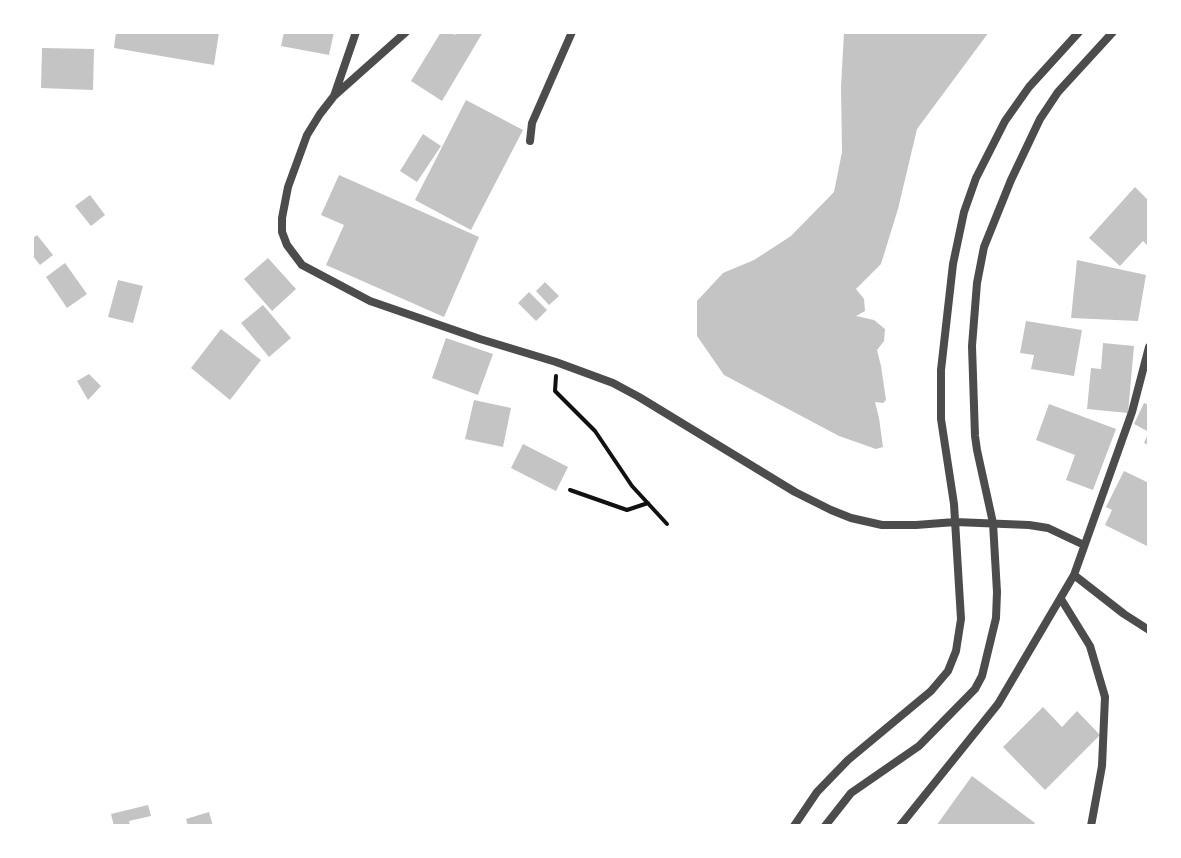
<!DOCTYPE html>
<html>
<head>
<meta charset="utf-8">
<style>
	body { margin:0 }
	#map { position:relative; width:1181px; height:858px; overflow:hidden; background:#fff; font-family:Overpass,sans-serif }
	canvas { display:block }
	.frame { position:absolute; inset:0; border:34px solid #fff; pointer-events:none }
</style>
</head>
<body>
<div id="map">
<canvas width="1181" height="858"></canvas>
<div class="frame"></div>
</div>
<script>
const g = document.querySelector('canvas').getContext('2d');
g.lineJoin = 'round';
function fillPath(path, color) {
  g.fillStyle = color;
  g.fill(path, 'evenodd');
}
function stroke(path, color, width, dash) {
  g.strokeStyle = color;
  g.lineWidth = width;
  g.lineCap = dash ? 'butt' : 'round';
  g.setLineDash(dash || []);
  g.stroke(path);
}
const building = new Path2D(`
	M116,32H219L214,65L114,48Z
	M284,32H334L329,55L281,46Z
	M441,32H450L455,35L457,32H483L442,101L411,81Z
	M844,32H989L917,129L898,209L881,264L856,289L864,299L865,311L856,316L874,320L885,329L884,341L877,350L881,366L886,400L883,403L875,402L879,418L883,447L876,449L839,436L724,375L697,336V301L723,273L754,260L791,236L834,192L842,152L841,87Z
	M42,48L94,49L93,90L41,88Z
	M466,100L523,130L471,230L415,200Z
	M423,134L441,146L417,182L400,171Z
	M339,175L479,237L444,317L326,265L344,225L321,215Z
	M1135,187L1149,201V247L1143,241L1120,266L1089,238Z
	M90,195L105,215L91,226L75,206Z
	M37,235L53,255L40,265L32,255V239Z
	M268,258L296,289L272,311L244,279Z
	M1077,260L1146,275L1138,321L1071,318Z
	M65,263L87,294L67,308L46,277Z
	M118,280L143,286L133,323L108,317Z
	M545,282L559,296L549,305L536,291Z
	M529,292L547,310L536,321L518,303Z
	M263,305L291,338L269,357L241,323Z
	M1026,321L1082,330L1074,376L1031,369L1034,355L1020,353Z
	M221,329L261,360L230,400L191,368Z
	M446,338L493,354L478,395L432,378Z
	M1103,343L1134,346L1128,413L1087,409L1091,368L1101,369Z
	M89,374L101,386L88,400L77,381Z
	M474,400L511,408L503,447L465,439Z
	M1144,403L1149,405V445L1144,443L1149,432L1134,424Z
	M1049,404L1116,429L1093,490L1066,480L1075,455L1036,440Z
	M523,444L568,467L556,491L511,468Z
	M1124,471L1149,483V547L1105,525L1112,510L1106,507Z
	M1043,707L1062,727L1077,711L1100,735L1045,790L1003,747Z
	M972,776L1035,823L1033,826H936Z
	M148,805L151,816L129,821L130,826H114L111,814Z
	M209,812L213,826H188L186,819Z`);
const path = new Path2D(`
	M556,376L555,391L595,431L632,486L667,524
	M570,490L627,510L648,503`);
const minor = new Path2D(`
	M356,32L334,96L320,114L307,135L288,187L282,218V232L287,245L302,265L370,301L480,339L556,362L613,383L639,397L795,492L831,510L851,518L882,525H916L955,522L1029,525L1048,528L1084,545
	M334,96L406,32
	M530,141L532,123L572,32
	M1149,347L1132,412L1074,575L1124,614L1149,630
	M1061,599L1090,646L1105,697L1102,766L1091,826
	M794,826L817,792L848,760L931,691L948,671L956,651L961,619L954,504L941,419V370L953,264L964,212L976,178L1005,121L1029,87L1079,32
	M825,826L851,793L919,746L975,689L982,676L996,618L997,592L993,523L977,450L975,436L972,346L977,283L984,247L1011,180L1040,119L1058,92L1113,32
	M900,826L998,704L1074,575`);
fillPath(building, '#c4c4c4');
stroke(path, '#111', 4);
stroke(minor, '#4c4c4c', 8);
</script>
</body>
</html>
